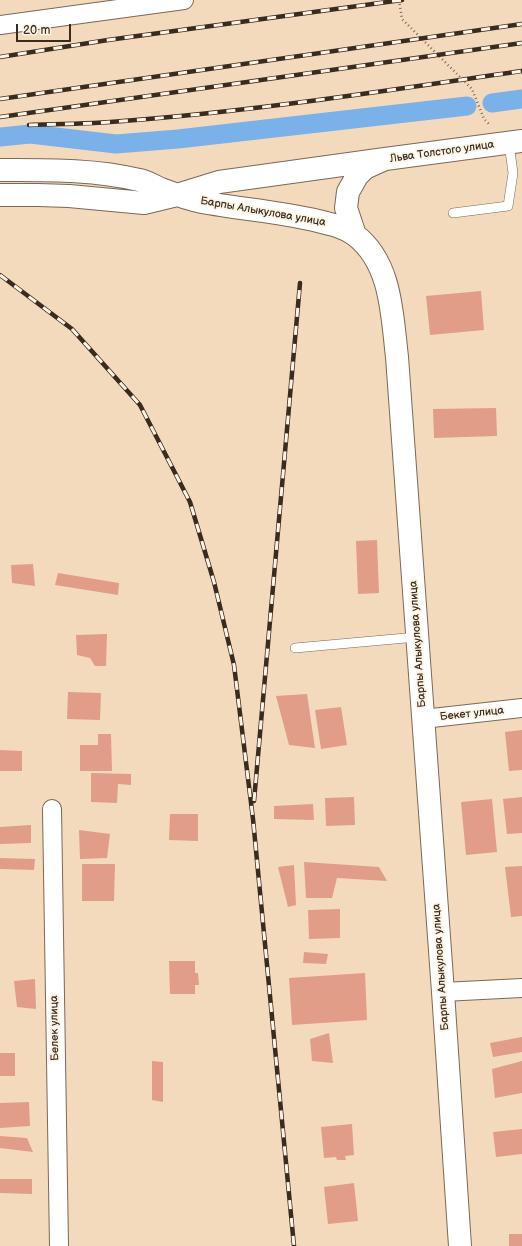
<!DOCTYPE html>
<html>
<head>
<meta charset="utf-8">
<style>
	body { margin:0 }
	#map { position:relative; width:522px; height:1246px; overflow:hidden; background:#f4dabc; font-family:"Balsamiq Sans",sans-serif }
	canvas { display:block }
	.scale { position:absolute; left:16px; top:24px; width:55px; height:18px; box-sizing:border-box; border:2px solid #3b2a1e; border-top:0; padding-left:5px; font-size:12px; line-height:14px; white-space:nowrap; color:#3b2a1e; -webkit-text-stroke:3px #fcf5e5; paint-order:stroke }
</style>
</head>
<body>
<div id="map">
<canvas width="522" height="1246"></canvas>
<div class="scale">20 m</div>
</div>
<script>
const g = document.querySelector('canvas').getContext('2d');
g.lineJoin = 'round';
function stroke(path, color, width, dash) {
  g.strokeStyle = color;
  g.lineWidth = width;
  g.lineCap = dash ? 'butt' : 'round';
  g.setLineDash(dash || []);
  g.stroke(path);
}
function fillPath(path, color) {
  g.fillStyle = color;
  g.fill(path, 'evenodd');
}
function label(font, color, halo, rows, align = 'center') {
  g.font = font + ' "Balsamiq Sans",sans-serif';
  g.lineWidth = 3.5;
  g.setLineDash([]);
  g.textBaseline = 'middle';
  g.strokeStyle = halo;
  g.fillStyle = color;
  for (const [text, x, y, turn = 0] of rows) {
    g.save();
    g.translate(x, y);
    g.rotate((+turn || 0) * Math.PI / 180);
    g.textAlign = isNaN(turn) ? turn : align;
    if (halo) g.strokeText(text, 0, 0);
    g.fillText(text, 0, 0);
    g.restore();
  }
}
const canal = new Path2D(`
	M492,103L522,99
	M0,137L30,134L116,144L178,139L467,106`);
const building = new Path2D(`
	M481,291L484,330L430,335L426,296Z
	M496,408L497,436L434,438L433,409Z
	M377,540L379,593L358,594L356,541Z
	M33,564L35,586L12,583L11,565Z
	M58,573L119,583L118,595L55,585Z
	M107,634L106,666H95L90,658L77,655L76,635Z
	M68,692L101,693L100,720L67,719Z
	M307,694L315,748L289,745L276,696Z
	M341,707L347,745L321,749L315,710Z
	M522,730V770L509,771L505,732Z
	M98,734H111L112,771H80V745H98Z
	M0,750L22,751V771H0Z
	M91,773L131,774V785L118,784L117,803L91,802Z
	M354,797L355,825L326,826L325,798Z
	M522,797V833L507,834L503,799Z
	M492,799L497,852L466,855L461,802Z
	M313,804L314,820L274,819V806Z
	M170,814H198V841L169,840Z
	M31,825V843L0,844V827Z
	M79,830L110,834L107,858L80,859Z
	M0,858L35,859L34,870L0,869Z
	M304,862L379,867L387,881L337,878L332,898H306Z
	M82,864H115L114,901H82Z
	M294,865L296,905L288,907L278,867Z
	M522,866V916L511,917L505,867Z
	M340,909V938L309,939L308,910Z
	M304,952L328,954L326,964L303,963Z
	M169,961H195V973H198L199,985H195V994H170Z
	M365,973L367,1020L292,1025L289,978Z
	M35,979L36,1009L17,1007L14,981Z
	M329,1033L333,1063L312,1061L310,1039Z
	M522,1037V1052L493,1057L490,1043Z
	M0,1053H15V1076H0Z
	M152,1061L163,1062V1102L152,1100Z
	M522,1061V1093L495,1098L492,1069Z
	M29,1102L30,1126L0,1128V1103Z
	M352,1124L354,1155L345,1156L346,1160H337L336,1157L324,1158L321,1127Z
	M522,1129V1154L496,1157L493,1132Z
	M0,1136L27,1138L33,1152L0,1148Z
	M0,1179H32V1194L0,1193Z
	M354,1183L358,1221L328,1224L324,1187Z
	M509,1234H522V1246H509Z`);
const path = new Path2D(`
	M399,0L402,19L472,89L484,119L490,125`);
const service = new Path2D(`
	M453,213L508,206L513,173L509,143
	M295,648L417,637`);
const minor = new Path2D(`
	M0,25L184,0
	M423,719L522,708
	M52,809L59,1246
	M443,992L522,988`);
const primary = new Path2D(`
	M0,170C46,170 94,169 139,180C146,181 154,186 161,189C174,194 188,199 202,202C240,209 280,212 318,221C331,224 344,227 355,235C392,263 392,316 397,357L443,992L460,1246
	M0,195H38L69,196L144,203L177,195L219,182L385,159
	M355,235L346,208L348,192L357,176L365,168L385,159L522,141`);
const rail = new Path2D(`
	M0,57L108,40L402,0
	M0,99L522,24
	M0,117L522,43
	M29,125C60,124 92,124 123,121C257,111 389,90 522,71
	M0,275L72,329L140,405L190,502L214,582L234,665L253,819L294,1246
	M254,801L300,283`);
const streetNames = [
	["Льва Толстого улица",442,152,-8],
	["Барпы Алыкулова улица",263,212,10],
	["Барпы Алыкулова улица",418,644,-94],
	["Бекет улица",472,714,-6],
	["Барпы Алыкулова улица",441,967,-94],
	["Белек улица",55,1028,-91]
];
stroke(canal, '#7ab1e9', 19);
fillPath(building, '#e19d87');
stroke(service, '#7c6855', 10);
stroke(minor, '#7c6855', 20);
stroke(primary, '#7c6855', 24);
stroke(path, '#7c6855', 2.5, [1, 3]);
stroke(service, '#fff', 9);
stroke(minor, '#fff', 18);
stroke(primary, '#fff', 22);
stroke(rail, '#3b2a1e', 4.5);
stroke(rail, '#fcf5e5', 3, [9]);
label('11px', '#3b2a1e', '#fcf5e5', streetNames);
</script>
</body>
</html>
